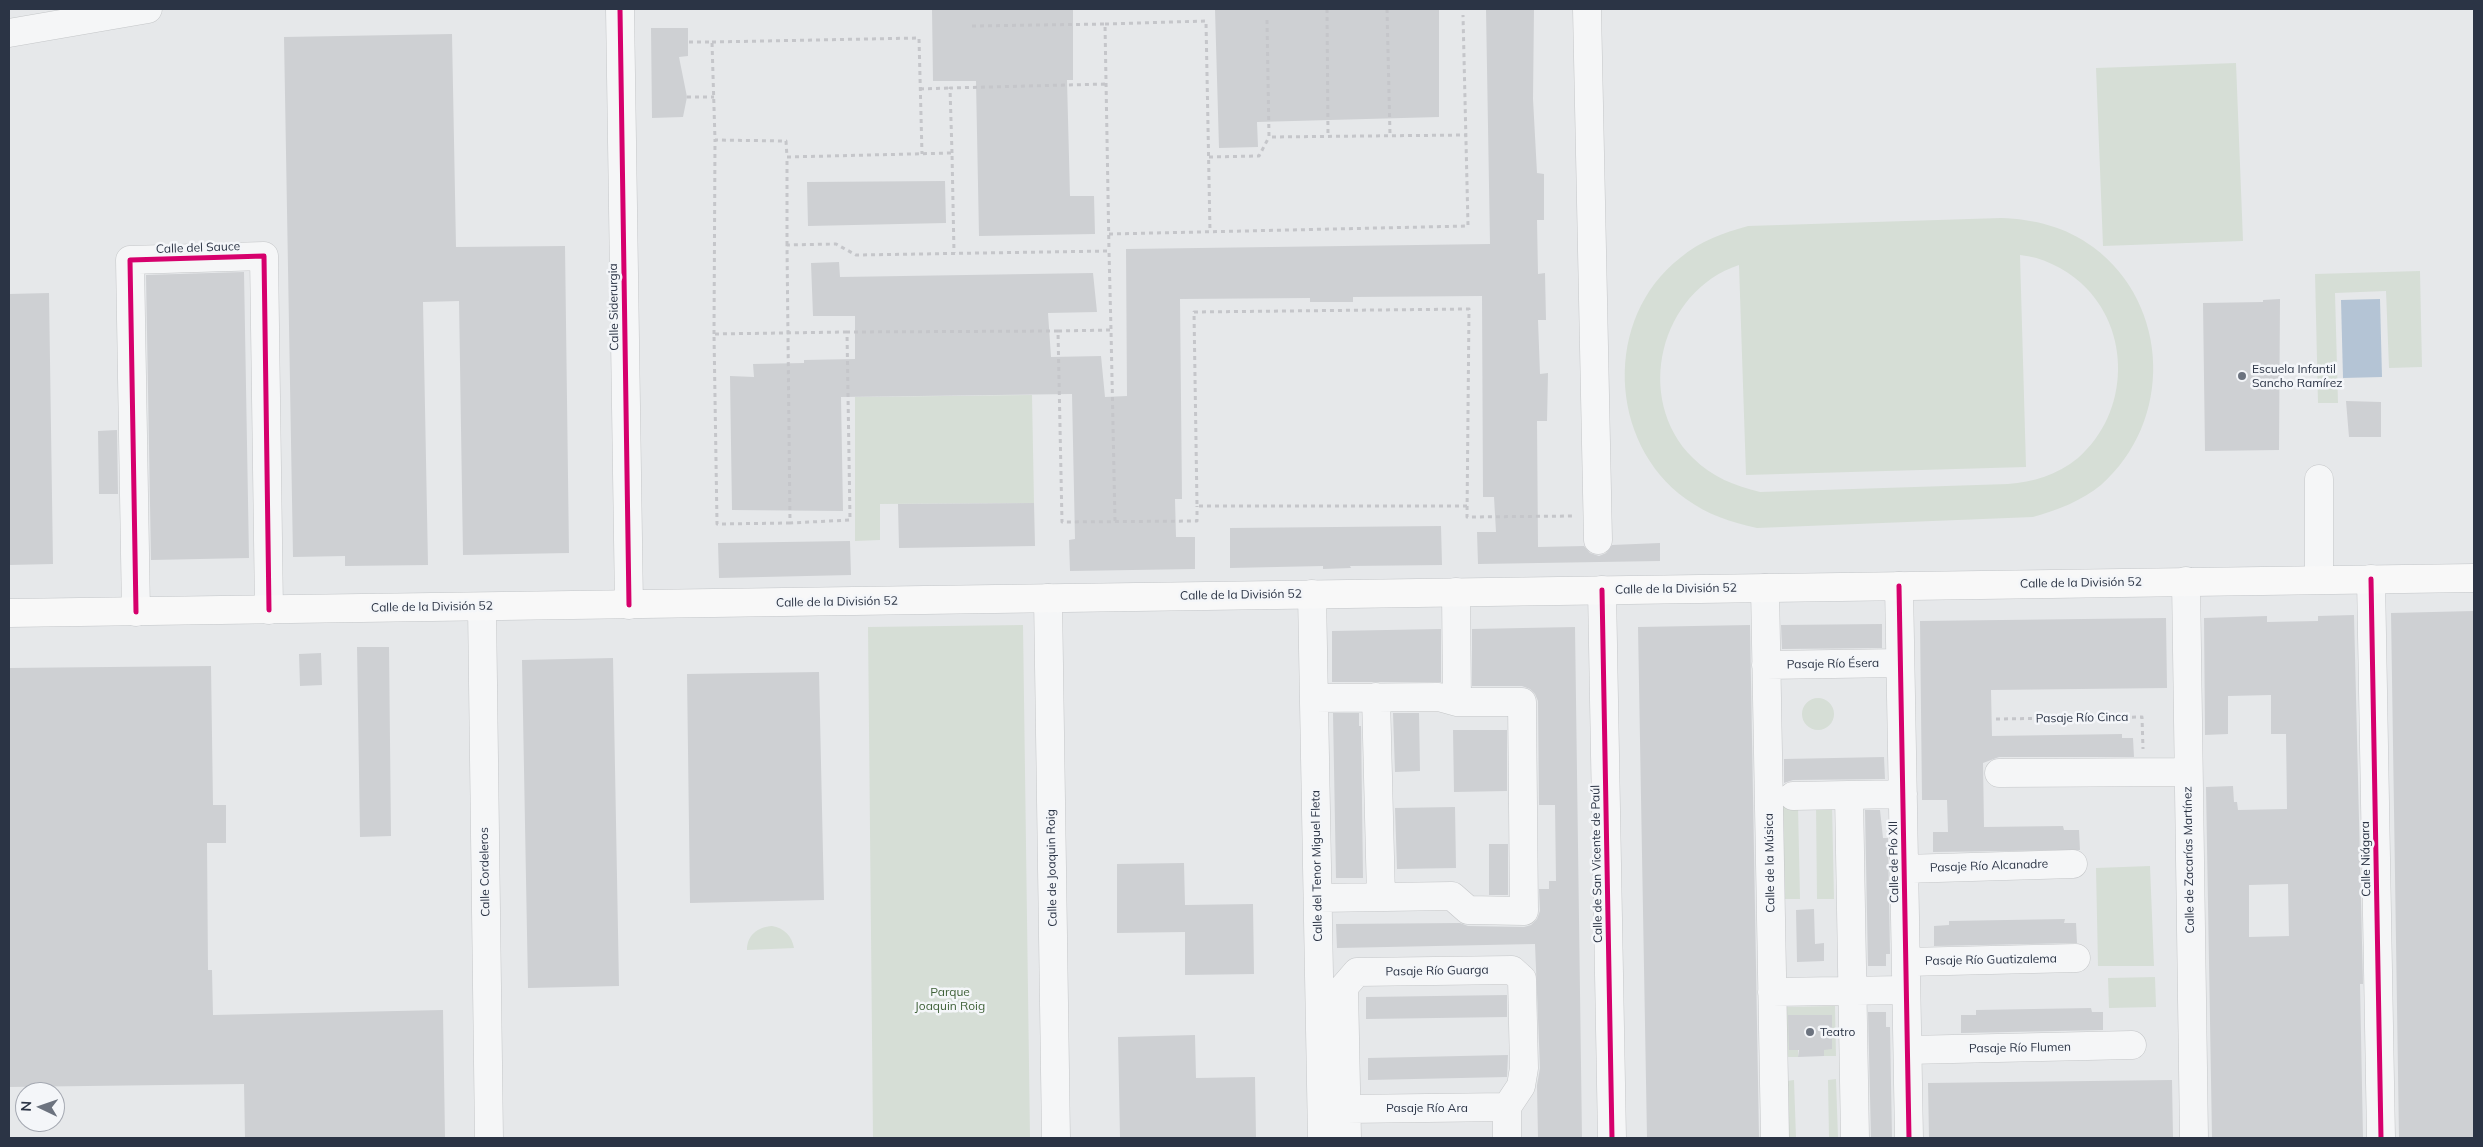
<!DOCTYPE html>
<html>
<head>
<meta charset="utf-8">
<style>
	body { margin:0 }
	#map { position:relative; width:2483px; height:1147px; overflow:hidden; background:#e6e8ea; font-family:Mulish,sans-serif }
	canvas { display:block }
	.frame { position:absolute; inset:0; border:10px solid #2b3445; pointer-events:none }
	.north { position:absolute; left:15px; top:1082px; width:50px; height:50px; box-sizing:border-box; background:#f4f6f9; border:1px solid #a4a8b1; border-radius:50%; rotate:273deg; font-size:14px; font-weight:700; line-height:20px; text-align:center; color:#2b3445 }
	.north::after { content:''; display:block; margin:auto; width:18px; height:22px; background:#6c737f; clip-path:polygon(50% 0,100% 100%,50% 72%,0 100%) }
</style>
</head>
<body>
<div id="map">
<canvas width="2483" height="1147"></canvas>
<div class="frame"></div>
<div class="north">N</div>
</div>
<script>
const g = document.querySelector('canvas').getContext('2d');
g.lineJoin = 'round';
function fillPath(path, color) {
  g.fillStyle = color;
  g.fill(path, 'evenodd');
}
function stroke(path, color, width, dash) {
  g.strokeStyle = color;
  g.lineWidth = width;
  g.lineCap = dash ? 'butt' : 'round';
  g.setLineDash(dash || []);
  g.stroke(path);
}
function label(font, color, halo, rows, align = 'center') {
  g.font = font + ' Mulish,sans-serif';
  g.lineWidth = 5;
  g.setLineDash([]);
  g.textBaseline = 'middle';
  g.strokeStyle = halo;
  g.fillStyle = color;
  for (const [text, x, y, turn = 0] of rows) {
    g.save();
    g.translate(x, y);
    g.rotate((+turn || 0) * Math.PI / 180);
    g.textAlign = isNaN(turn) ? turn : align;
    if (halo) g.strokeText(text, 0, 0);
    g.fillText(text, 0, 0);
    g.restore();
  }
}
const green = new Path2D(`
	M2236,63L2243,241L2103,246L2096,68Z
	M2001,218C2034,219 2066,227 2093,247C2171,305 2173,422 2101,485C2081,501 2058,510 2033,517L1757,528C1731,522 1708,515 1686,499C1608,443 1603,318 1680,258C1700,241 1723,233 1748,226ZM2020,255C2042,257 2064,268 2081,283C2132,329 2130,413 2078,458C2057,475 2033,482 2008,484L1760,492C1735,486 1712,477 1693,458C1633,399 1660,291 1739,265L1746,475L2026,467Z
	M2420,271L2422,367L2389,368L2386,291L2335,293L2338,403H2318L2315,274Z
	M1032,395L1034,503L880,504V540L855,541V397Z
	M1023,625L1030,1138H873L868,627Z
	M1802 714a16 16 0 1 1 32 0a16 16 0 1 1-32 0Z
	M1816,805H1832L1834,899H1817Z
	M1782,806H1798L1800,899H1784Z
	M2150,866L2154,966H2098L2096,868Z
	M772,926C784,928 792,936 794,948L747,950C747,935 758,927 772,926Z
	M2155,977L2156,1007L2109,1008L2108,978Z
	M1835,1006L1836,1056H1824V1049H1832V1015H1789V1050H1798V1057H1786L1785,1007Z
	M1836,1079L1838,1138H1829L1828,1080Z
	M1794,1080L1796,1138H1788L1787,1081Z`);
const water = new Path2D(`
	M2380,299L2382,377L2343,378L2341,300Z`);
const building = new Path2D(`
	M932,9H1073V80H1067L1070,196H1094L1095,234L979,236L976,81H933Z
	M1215,9H1439V117L1257,122L1258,147L1219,148Z
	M1486,9H1534L1533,99L1537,173L1544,174V220H1537L1538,274L1545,273L1546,320H1538L1540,374L1548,373L1547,421H1537L1538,547L1584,546L1590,553L1599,556L1606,553L1612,545L1660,543V561L1478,564L1477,532H1496L1494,497H1483L1482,296L1353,297V302H1310V298L1180,299L1182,499H1175L1176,537H1195V569L1070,571L1069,540L1075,539L1072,394L841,397L843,511L732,510L730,376L754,377L753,364L804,363V360L855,359V316H813L811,263L839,262L840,277L1093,273L1097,312L1048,313L1051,357L1101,356L1105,397L1127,396L1126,249L1490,244Z
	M651,28H688V56L679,57L687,97L683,117L652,118Z
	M452,34L456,247L565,246L569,553L463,555L459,301L423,302L428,565L345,566V556L293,557L284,37Z
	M945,181L946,223L808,226L807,182Z
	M244,272L249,558L151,560L146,275Z
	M49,293L53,564L9,565V294Z
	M2280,299L2279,450L2205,451L2203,303L2263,302V300Z
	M2346,401L2381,402V437H2349Z
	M117,430L118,494H99L98,431Z
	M1034,503L1035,546L899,548L898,504Z
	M1441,526L1442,565L1350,566L1351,568L1323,569V566L1230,568V528Z
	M850,541L851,575L719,578L718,543Z
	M2474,611V1138H2399L2391,613Z
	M2354,615L2363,984H2360L2363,1138H2212L2206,787L2233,786L2234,802H2237L2238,810L2287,809L2286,734H2271V695L2228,696V734L2205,735L2204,618L2267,616V622L2318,621V616ZM2288,884L2289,936L2249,937V885Z
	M2166,618L2167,688L1991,690L1992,736L2122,734V738H2133L2134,757H1999L1983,763L1984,827L2063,826L2064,830H2079L2080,850L1933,852V832H1948L1947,800H1922L1920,621Z
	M1882,624V648L1782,649L1781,625Z
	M1750,625L1759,1138H1647L1638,627Z
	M1575,627L1582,1138H1538L1537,1085L1540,1068L1535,944L1337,948L1336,924L1460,923L1468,926L1524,927L1531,925L1537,919L1540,911L1539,889H1549V881H1556L1555,805H1539L1538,701L1535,694L1530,689L1522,686H1472V629Z
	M1441,629V682H1332V631Z
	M357,647H389L391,836L360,837Z
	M321,653L322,685L300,686L299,654Z
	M613,658L619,986L528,988L522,660Z
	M211,666L213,805H226V843H207L208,970H212L213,1015L443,1010L445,1138H245L244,1084L9,1087V668Z
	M819,672L824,900L690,903L687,674Z
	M1333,713H1359V726H1361L1363,878H1336Z
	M1393,713H1419L1420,771L1395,772Z
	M1453,730H1507V791L1454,792Z
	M1884,757L1885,779L1793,780L1784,783V759Z
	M1455,807L1456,868L1397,869L1395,808Z
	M1865,810H1880L1883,838H1888L1890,954H1886V966H1868Z
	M1489,844H1508V895H1489Z
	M1184,863L1185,905L1253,904L1254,974L1185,975V932L1117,933V864Z
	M1814,909L1815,944L1824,943V961L1797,962L1796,910Z
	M2065,919L2064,923H2076L2077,943L1934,946V926L1949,925V921Z
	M1507,995V1017L1366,1019V997Z
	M2091,1008L2092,1012H2103V1030L1961,1033V1015H1976V1010Z
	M1868,1012H1886V1027H1890L1892,1138H1871Z
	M1788,1015H1832V1049L1824,1050V1056L1798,1057L1799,1050H1789Z
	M1195,1035L1196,1078L1255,1077L1256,1138H1120L1118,1037Z
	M1508,1055L1507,1077L1368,1080V1058Z
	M2172,1080L2173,1138H1929L1928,1083Z`);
const path = new Path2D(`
	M1327,9L1328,136
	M1387,9L1390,135
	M1267,20L1269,137L1465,135
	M1105,24L1206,21L1210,232
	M972,26L1105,24L1109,251
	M689,42H712L715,140L786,141L787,157
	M712,42L919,38L922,154
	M920,89L950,88
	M687,97H714
	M952,153L950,88L1106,84
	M1209,157L1259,156L1269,137
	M1109,234L1468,226L1463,15
	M787,245V157L952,153L954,253
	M1058,331L847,332L850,520L790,523L787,245L836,244L856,255L1109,251L1111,330
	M714,334L715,140
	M1467,506H1197L1194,312L1469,309L1467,517L1574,516
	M1115,521L1111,330L1058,331L1062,522L1197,521V506
	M790,523L717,524L714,334L847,332
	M1996,719L2142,717L2143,749`);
const minor = new Path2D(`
	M620,9L629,605
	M1587,9L1598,540
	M9,33L148,9
	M2319,479V579
	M2371,579L2381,1138
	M2186,581L2194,1138
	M1899,586L1909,1138
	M1765,588L1775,1138
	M1602,590L1612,1138
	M1456,592L1457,702
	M1312,594L1322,1138
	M1048,598L1056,1138
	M482,607L489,1138
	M136,612L130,260L264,256L269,610
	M1766,665L1900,663
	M1376,697L1381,897
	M1314,698L1439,697L1457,702H1522L1524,911L1468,910L1452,896L1318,898
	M1999,773L2188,772
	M1849,795L1855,1138
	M1793,796L1903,794
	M1904,869L2073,864
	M1906,962L2076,958
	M1772,992L1906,990
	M1908,1050L2132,1045
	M1347,1109L1507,1107
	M1347,1138L1344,987L1357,972L1512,970L1522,979L1524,1068L1521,1086L1507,1107V1138`);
const major = new Path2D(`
	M9,613L2474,578`);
const cycleway = new Path2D(`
	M620,9L629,605
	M2371,579L2381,1138
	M1899,586L1909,1138
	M1602,590L1612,1138
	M136,612L130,260L264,256L269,610`);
const markers = [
	[2242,376,5,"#6c737f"],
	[1810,1032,5,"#6c737f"]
];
const streetNames = [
	["Calle del Sauce",198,248,-2],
	["Calle Siderurgia",614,307,-91],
	["Calle de la División 52",2081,583,-1],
	["Calle de la División 52",1676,589,-1],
	["Calle de la División 52",1241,595,-1],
	["Calle de la División 52",837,602,-1],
	["Calle de la División 52",432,607,-1],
	["Pasaje Río Ésera",1833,664,-1],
	["Pasaje Río Cinca",2082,718,-1],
	["Calle Niágara",2366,859,-91],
	["Calle de Zacarías Martínez",2189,860,-91],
	["Calle de Pío XII",1894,862,-91],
	["Calle de la Música",1770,863,-91],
	["Calle de San Vicente de Paúl",1597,864,-91],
	["Calle del Tenor Miguel Fleta",1317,866,-91],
	["Pasaje Río Alcanadre",1989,866,-2],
	["Calle de Joaquin Roig",1052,868,-91],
	["Calle Cordeleros",485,872,-91],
	["Pasaje Río Guatizalema",1991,960,-1],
	["Pasaje Río Guarga",1437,971,-1],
	["Pasaje Río Flumen",2020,1048,-1],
	["Pasaje Río Ara",1427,1108]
];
const poiNames = [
	["Escuela Infantil",2252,369],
	["Sancho Ramírez",2252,383],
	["Teatro",1820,1032]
];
const parkNames = [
	["Parque",950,992],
	["Joaquin Roig",950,1006]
];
fillPath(green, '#d6ded6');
fillPath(water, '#b4c4d5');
fillPath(building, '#ced0d3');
stroke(minor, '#c4c6c8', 29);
stroke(major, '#c2c5c8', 29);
stroke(path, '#c5c6ca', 3, [4, 4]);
stroke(minor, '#f5f6f7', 28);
stroke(major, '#f8f8f8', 28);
stroke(cycleway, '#d6006c', 5);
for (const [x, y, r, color] of markers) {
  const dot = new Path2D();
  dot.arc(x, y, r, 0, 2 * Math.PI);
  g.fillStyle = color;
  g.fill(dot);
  stroke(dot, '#f4f6f9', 2);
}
label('12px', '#2b3445', '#f4f6f9', streetNames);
label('12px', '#2b3445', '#f4f6f9', poiNames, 'left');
label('12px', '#3f6138', '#f4f6f9', parkNames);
</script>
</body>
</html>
